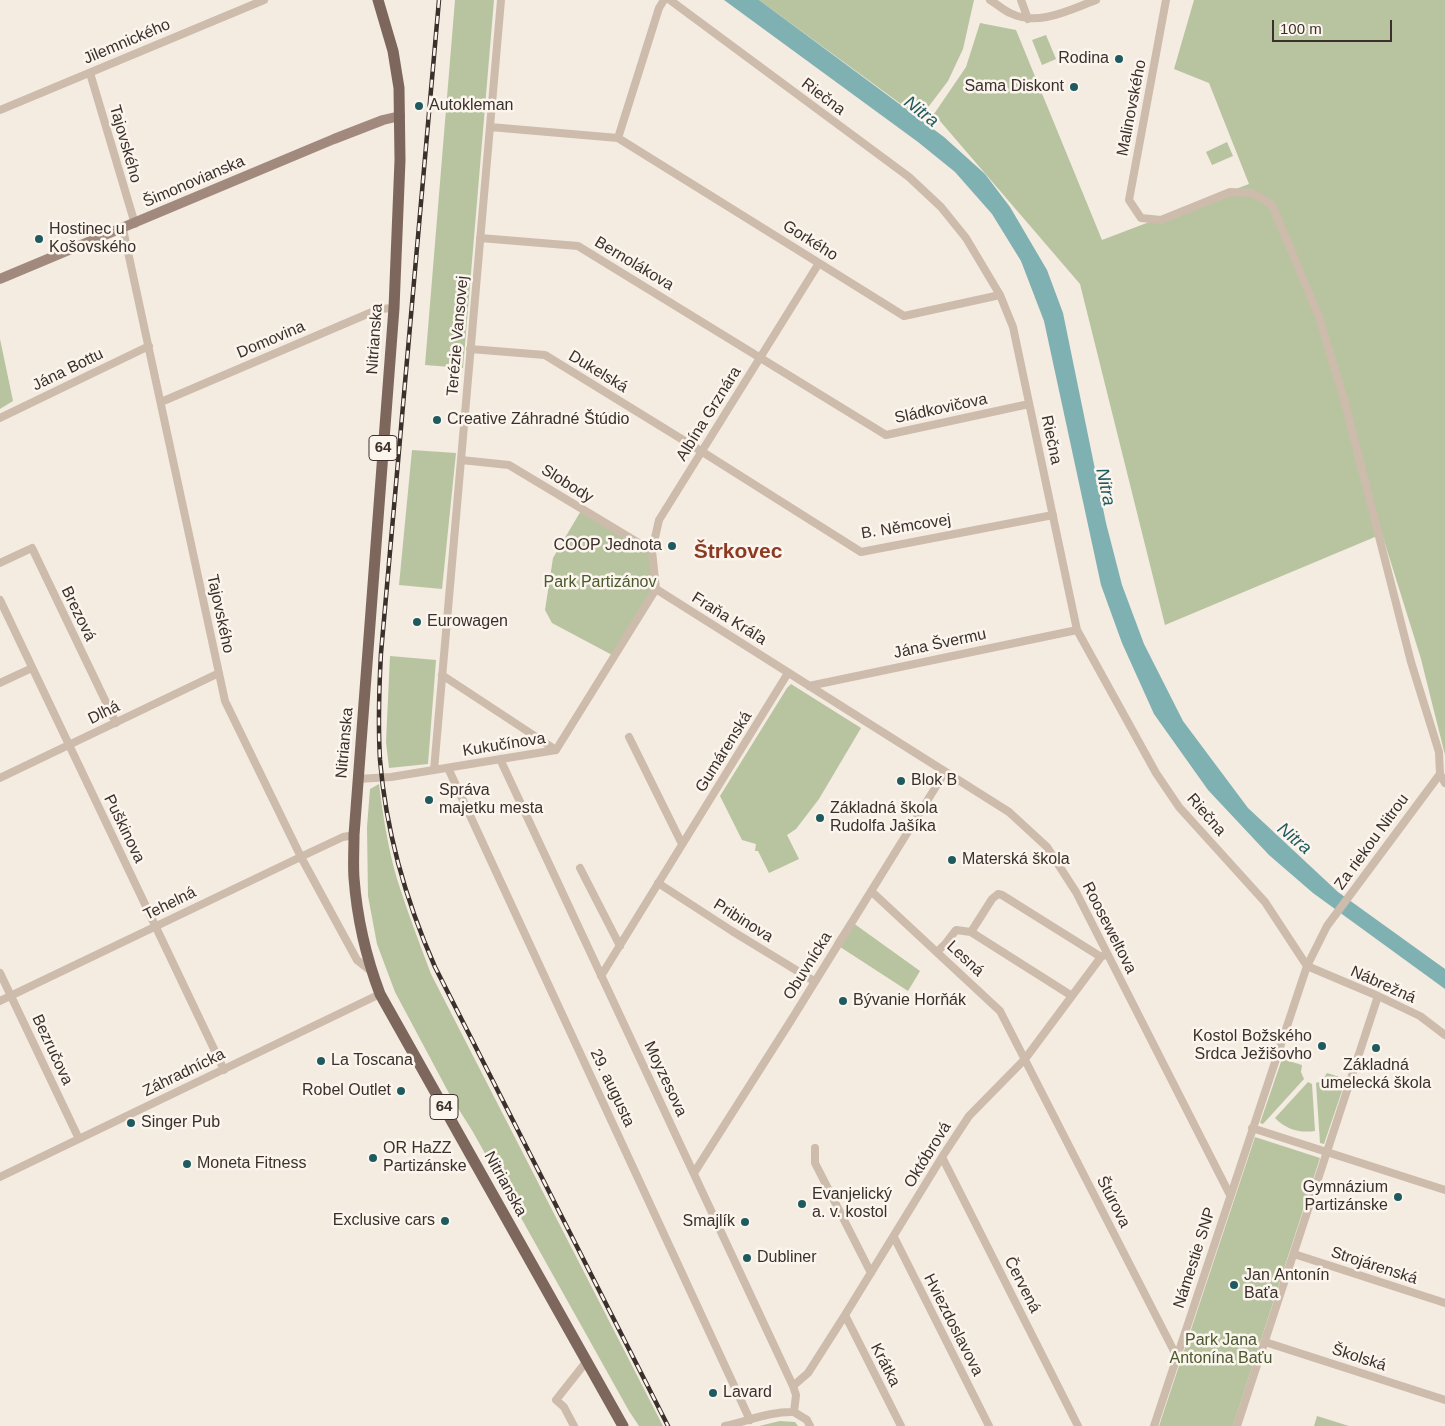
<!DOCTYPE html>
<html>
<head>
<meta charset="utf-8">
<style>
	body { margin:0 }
	#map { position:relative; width:1445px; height:1426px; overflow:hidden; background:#f4ebe1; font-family:Arial,sans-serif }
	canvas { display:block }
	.scale { position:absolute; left:1272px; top:20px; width:120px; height:22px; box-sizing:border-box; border:2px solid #3b302b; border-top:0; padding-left:6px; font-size:15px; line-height:18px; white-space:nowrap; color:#3b302b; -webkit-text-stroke:4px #fbf5ee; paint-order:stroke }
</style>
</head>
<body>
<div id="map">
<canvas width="1445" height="1426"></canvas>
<div class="scale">100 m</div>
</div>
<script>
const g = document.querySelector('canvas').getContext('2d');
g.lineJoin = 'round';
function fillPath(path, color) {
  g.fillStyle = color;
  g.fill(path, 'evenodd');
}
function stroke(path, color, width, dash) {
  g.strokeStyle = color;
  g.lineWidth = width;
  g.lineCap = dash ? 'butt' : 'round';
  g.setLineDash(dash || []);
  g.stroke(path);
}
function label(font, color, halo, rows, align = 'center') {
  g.font = font + ' Arial,sans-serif';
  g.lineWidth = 5;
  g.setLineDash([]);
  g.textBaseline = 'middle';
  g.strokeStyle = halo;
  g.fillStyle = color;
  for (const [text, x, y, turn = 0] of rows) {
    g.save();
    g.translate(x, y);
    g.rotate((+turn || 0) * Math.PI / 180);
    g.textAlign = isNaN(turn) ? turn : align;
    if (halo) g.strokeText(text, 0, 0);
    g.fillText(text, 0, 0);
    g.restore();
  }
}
const green = new Path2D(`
	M455,0H494L463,368L425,365Z
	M759,0H974L963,49L948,81L920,118Z
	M1194,0H1445V755L1421,659L1382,534L1165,625L1080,284L934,114L966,67L980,23L1016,30L1102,240L1249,184L1209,83L1174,69Z
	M1046,35L1056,59L1042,65L1032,40Z
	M1227,142L1233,156L1212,165L1206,152Z
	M0,339L13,401L0,409Z
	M412,450L456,453L442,589L399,585Z
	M582,509L652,551L656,589L614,656L552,623L545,610L553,558Z
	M390,656L436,660L428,764L389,768L386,742Z
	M791,684L861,728L819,799L796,829L787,835L799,859L769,873L758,851H755L756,844L742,840L720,796L787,688Z
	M379,784C383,816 388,848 397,879C407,911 419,942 431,974L663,1426H639L629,1411L473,1132L451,1097L395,992L377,944L368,896L367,827L370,789Z
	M849,920L920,971L908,991L834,943Z
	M1282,1059L1302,1065L1301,1072L1304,1079L1263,1124L1260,1123Z
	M1327,1073L1346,1079L1324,1144L1320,1143L1316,1083L1322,1081Z
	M1308,1082L1312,1084L1315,1131C1299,1133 1287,1130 1275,1118Z
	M1255,1137L1320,1158L1233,1426H1159Z
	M1317,1416L1349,1426H1314Z
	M780,1421L795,1422L798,1426H759Z`);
const water = new Path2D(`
	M724,0H759L944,137L985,174L1010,207L1047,270L1063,313L1106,523L1122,585L1144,644L1183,721L1248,808L1338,892L1445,969V989L1313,893L1269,855L1208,790L1154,714L1122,643L1101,585L1044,321L1021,261L992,214L955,172L918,142Z`);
const street = new Path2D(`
	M670,0L909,177L941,207L966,238L1000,295L1013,327L1077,630L1156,773L1179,807L1265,902L1307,966
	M990,0C997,4 1003,10 1010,13C1038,27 1069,10 1096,0
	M1021,0L1028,19
	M1166,0L1129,200L1141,218L1161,220L1230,192L1253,193L1272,205L1319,317L1345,403L1411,662L1439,752L1440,774L1445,783
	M90,73L135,224
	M0,110L264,0
	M490,127L618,138L904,316L1000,295
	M618,138L659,8L664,0
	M123,229L225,701L301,857L357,960L371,971
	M480,238L578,246L886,435L1029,404
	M470,349L545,355L701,451L861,552L1053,515
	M161,402L379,309L394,308
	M0,418L149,346
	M461,460L509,465L652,551
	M0,563L32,548L116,723
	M656,589L1009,812L1047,847L1076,892L1230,1195
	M656,589L652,551L659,520L819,263
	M0,600L224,1070
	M442,675L556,750
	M0,683L32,668
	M809,686L1077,630
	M629,737L682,844
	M500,759L793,1386L796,1395L794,1412
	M448,768L750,1420
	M434,770L501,0
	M0,778L219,673
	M358,779L391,777L556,750L656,589
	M580,868L620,946
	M658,883L732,931L814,981
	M871,891L1000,1011L1177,1357
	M971,932L992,899L998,894L1002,895L1101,957
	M937,952L946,943L956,930L971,932L1072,996
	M1307,966L1378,996L1420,1016L1445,1035
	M0,973L79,1139
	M601,976L788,673
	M0,1001L311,852L343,837L354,835
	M1252,1128L1445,1190
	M815,1148V1163L871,1273
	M942,1157L1078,1426
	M694,1173L790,1022L945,772
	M0,1177L380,994
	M894,1237L989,1426
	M1294,1254L1445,1303
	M845,1315L901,1426
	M1265,1342L1445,1400
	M793,1386L808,1373L845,1315L942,1157L969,1116L1025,1059L1101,957L1107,954
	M794,1412L807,1420L810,1426
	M574,1426L564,1407L556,1400L586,1362
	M725,1426C748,1421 771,1411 794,1412
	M1154,1426L1307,966L1327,926L1440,774
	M1237,1426L1378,996`);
const secondary = new Path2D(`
	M0,279L334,139L383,120L400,116`);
const primary = new Path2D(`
	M378,0L393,51L399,88L400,160L394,308L354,835C354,849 353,864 354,878C357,918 366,957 380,994L623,1426`);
const rail = new Path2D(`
	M439,0L381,653C379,689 378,725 380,760C386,832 406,901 435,967L668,1426`);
const markers = [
	[1119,59,5,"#1f5a5e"],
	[1074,87,5,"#1f5a5e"],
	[419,106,5,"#1f5a5e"],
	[39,239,5,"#1f5a5e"],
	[437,420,5,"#1f5a5e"],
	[672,546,5,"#1f5a5e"],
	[417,622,5,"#1f5a5e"],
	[901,781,5,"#1f5a5e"],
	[429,800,5,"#1f5a5e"],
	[820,818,5,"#1f5a5e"],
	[952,860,5,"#1f5a5e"],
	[843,1001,5,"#1f5a5e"],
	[1322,1046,5,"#1f5a5e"],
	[1376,1048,5,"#1f5a5e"],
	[321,1061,5,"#1f5a5e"],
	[401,1091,5,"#1f5a5e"],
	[131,1123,5,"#1f5a5e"],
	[373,1158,5,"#1f5a5e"],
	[187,1164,5,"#1f5a5e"],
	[1398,1197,5,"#1f5a5e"],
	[802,1204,5,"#1f5a5e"],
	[445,1221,5,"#1f5a5e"],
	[745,1222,5,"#1f5a5e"],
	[747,1258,5,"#1f5a5e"],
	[1234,1285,5,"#1f5a5e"],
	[713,1393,5,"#1f5a5e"]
];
const shields = [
	[383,448,28],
	[444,1107,28]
];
const shieldNames = [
	["64",383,448],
	["64",444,1107]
];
const streetNames = [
	["Jilemnického",127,42,-23],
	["Riečna",823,97,37],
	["Malinovského",1132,108,-79],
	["Tajovského",125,144,74],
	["Šimonovianska",194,182,-23],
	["Gorkého",810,241,32],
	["Bernolákova",634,264,31],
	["Terézie Vansovej",458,336,-85],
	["Nitrianska",375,339,-86],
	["Domovina",271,340,-23],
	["Jána Bottu",68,370,-26],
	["Dukelská",598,372,31],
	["Sládkovičova",941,409,-12],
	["Albína Grznára",709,414,-58],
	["Riečna",1051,440,78],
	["Slobody",567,484,32],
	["B. Němcovej",906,527,-9],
	["Brezová",78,614,64],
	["Tajovského",220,614,78],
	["Fraňa Kráľa",729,619,32],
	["Jána Švermu",940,644,-12],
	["Dlhá",104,713,-26],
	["Nitrianska",345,743,-85],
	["Kukučínova",504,745,-9],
	["Gumárenská",724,752,-58],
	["Riečna",1206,815,49],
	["Puškinova",124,829,64],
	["Za riekou Nitrou",1372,842,-54],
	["Tehelná",170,904,-26],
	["Pribinova",743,921,32],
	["Rooseweltova",1109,928,63],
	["Lesná",965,959,43],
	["Obuvnícka",808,966,-58],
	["Nábrežná",1383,985,24],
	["Bezručova",52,1050,65],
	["Záhradnícka",184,1073,-26],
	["Moyzesova",665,1079,65],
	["29. augusta",612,1088,65],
	["Októbrová",928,1155,-58],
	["Nitrianska",505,1184,61],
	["Štúrova",1113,1202,63],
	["Námestie SNP",1195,1258,-72],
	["Strojárenská",1374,1266,18],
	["Červená",1022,1285,63],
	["Hviezdoslavova",953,1325,63],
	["Školská",1359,1358,18],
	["Krátka",885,1365,63]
];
const poiNames = [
	["Rodina",1109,59,"right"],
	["Sama Diskont",1064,87,"right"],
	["Autokleman",429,106],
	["Hostinec u",49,230],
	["Košovského",49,248],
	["Creative Záhradné Štúdio",447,420],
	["COOP Jednota",662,546,"right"],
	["Eurowagen",427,622],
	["Blok B",911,781],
	["Správa",439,791],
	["majetku mesta",439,809],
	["Základná škola",830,809],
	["Rudolfa Jašíka",830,827],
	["Materská škola",962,860],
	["Bývanie Horňák",853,1001],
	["Kostol Božského",1312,1037,"right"],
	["Srdca Ježišovho",1312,1055,"right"],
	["La Toscana",331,1061],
	["Základná",1376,1066,"center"],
	["umelecká škola",1376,1084,"center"],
	["Robel Outlet",391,1091,"right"],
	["Singer Pub",141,1123],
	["OR HaZZ",383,1149],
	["Partizánske",383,1167],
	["Moneta Fitness",197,1164],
	["Gymnázium",1388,1188,"right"],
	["Partizánske",1388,1206,"right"],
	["Evanjelický",812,1195],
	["a. v. kostol",812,1213],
	["Exclusive cars",435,1221,"right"],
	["Smajlík",735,1222,"right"],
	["Dubliner",757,1258],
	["Jan Antonín",1244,1276],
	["Baťa",1244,1294],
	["Lavard",723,1393]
];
const parkNames = [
	["Park Partizánov",600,583],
	["Park Jana",1221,1341],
	["Antonína Baťu",1221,1359]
];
const waterNames = [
	["Nitra",921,112,38],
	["Nitra",1105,487,78],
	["Nitra",1294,839,40]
];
const districtNames = [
	["Štrkovec",738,552]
];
fillPath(green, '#b8c4a0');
fillPath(water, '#7fb0b2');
stroke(street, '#cdbbac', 8);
stroke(secondary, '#a18a7d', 10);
stroke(primary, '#7d675c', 11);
stroke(rail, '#3b302b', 4.5);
stroke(rail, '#fbf5ee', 2.5, [8]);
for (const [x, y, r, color] of markers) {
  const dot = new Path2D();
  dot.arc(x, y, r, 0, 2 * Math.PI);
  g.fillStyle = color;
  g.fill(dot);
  stroke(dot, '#fbf5ee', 2);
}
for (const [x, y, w] of shields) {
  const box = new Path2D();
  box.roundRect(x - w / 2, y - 12.5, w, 25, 4);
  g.fillStyle = '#fbf5ee';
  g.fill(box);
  stroke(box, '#3b302b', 1);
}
label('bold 15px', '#3b302b', null, shieldNames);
label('16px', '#3b302b', '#fbf5ee', streetNames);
label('16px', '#3b302b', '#fbf5ee', poiNames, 'left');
label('16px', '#4a5a2e', '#fbf5ee', parkNames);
label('italic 18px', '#1f5a5e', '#fbf5ee', waterNames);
label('bold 21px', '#8c3b22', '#fbf5ee', districtNames);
</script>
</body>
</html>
